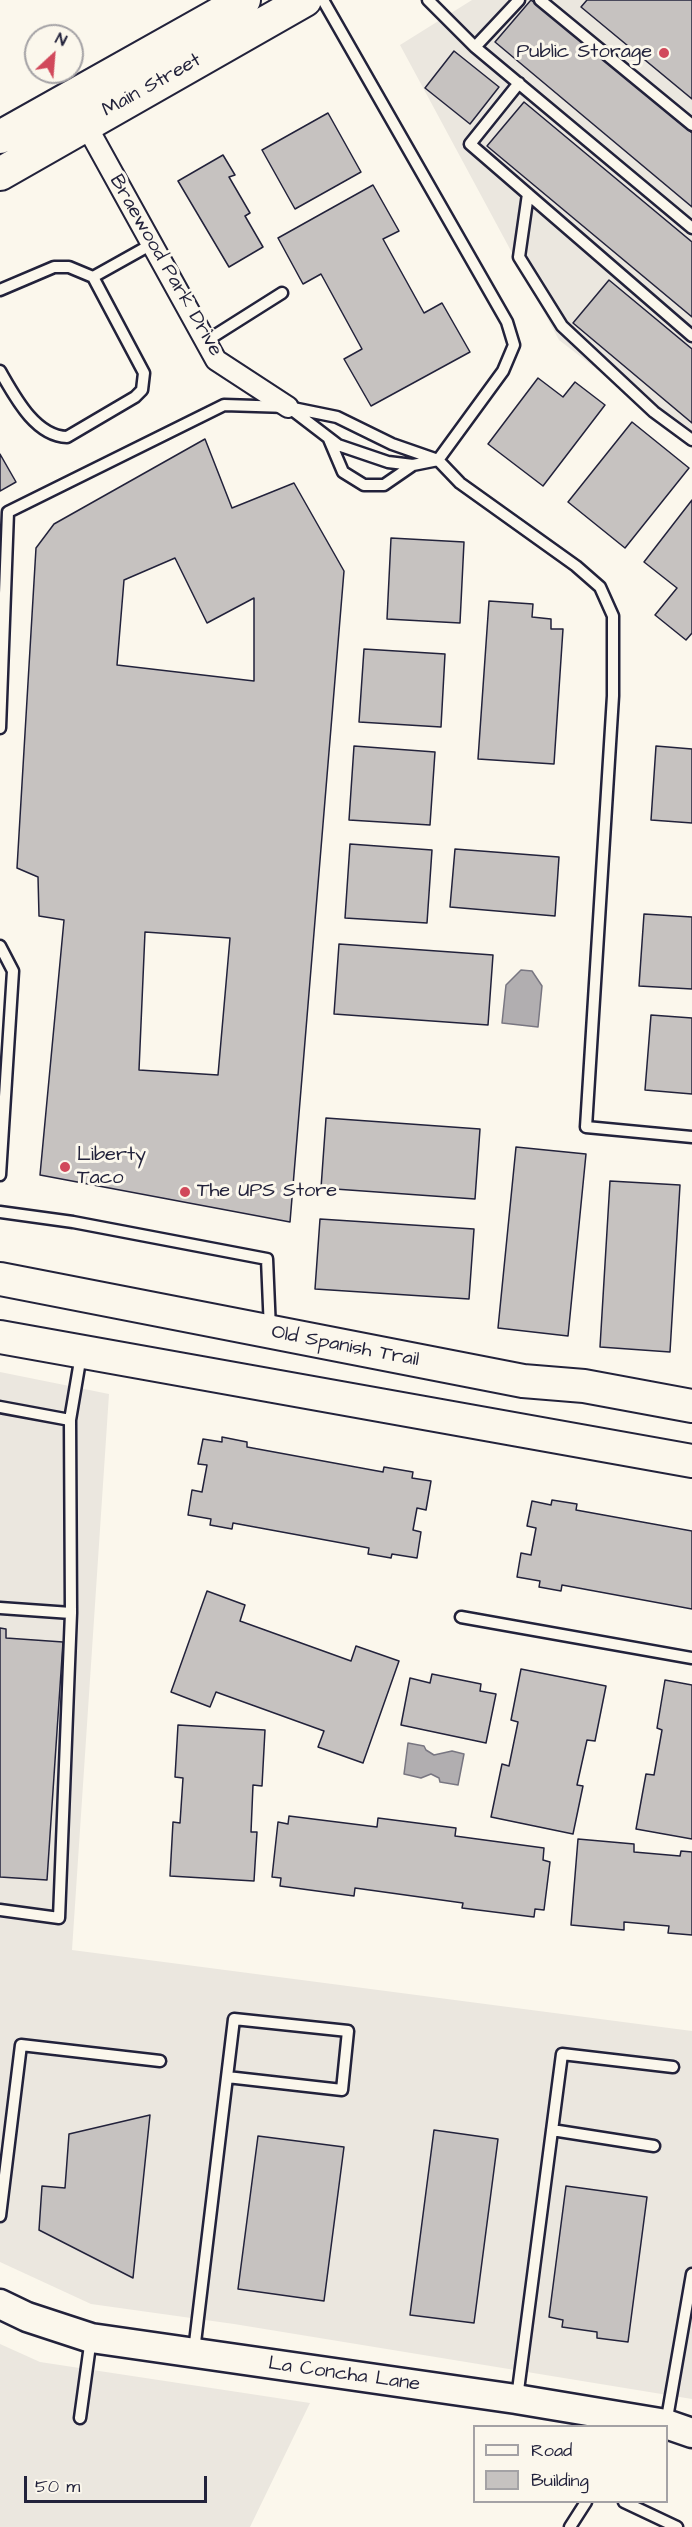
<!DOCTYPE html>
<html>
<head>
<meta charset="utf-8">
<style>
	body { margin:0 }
	#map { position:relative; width:692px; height:2527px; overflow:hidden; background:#fbf7ec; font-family:"Architects Daughter",sans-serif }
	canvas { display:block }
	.legend { position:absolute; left:473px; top:2425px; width:195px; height:78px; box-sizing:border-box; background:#fbf7ec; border:2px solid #a4a2a5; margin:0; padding:8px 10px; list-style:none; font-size:18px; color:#22223b }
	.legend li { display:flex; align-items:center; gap:12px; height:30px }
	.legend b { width:30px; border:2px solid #a4a2a5 }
	.north { position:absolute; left:24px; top:24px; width:60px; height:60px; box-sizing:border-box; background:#fbf7ec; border:2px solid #a4a2a5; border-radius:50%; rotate:26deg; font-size:16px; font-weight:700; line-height:24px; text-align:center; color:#22223b }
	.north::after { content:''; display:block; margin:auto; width:21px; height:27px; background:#d1495b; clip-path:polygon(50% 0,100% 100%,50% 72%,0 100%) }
	.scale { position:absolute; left:24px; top:2476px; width:183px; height:27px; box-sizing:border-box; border:3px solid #22223b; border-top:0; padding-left:8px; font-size:18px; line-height:21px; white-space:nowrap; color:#22223b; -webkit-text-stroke:4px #fbf7ec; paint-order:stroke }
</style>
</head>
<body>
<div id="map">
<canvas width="692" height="2527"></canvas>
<ul class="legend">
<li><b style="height:8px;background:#fbf7ec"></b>Road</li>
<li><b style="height:16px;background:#c6c2c0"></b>Building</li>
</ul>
<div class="north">N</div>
<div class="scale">50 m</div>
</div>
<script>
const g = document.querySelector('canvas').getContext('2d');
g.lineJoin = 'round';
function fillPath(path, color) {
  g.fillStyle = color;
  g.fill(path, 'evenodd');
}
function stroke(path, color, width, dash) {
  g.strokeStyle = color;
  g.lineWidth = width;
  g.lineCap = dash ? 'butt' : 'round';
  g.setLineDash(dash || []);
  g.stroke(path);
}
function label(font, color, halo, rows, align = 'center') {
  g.font = font + ' "Architects Daughter",sans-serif';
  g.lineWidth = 6;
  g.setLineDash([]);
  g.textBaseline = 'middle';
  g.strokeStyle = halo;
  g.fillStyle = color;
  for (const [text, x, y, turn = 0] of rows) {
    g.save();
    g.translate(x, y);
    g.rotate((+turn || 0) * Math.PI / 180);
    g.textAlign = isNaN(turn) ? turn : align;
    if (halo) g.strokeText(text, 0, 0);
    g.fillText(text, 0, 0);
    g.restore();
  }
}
const built = new Path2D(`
	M472,0H692V443L559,340L400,45Z
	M0,1372L109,1394L72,1950L692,2031V2399L234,2324L91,2304L0,2262Z
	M0,2344L40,2362L310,2403L250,2527H0Z`);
const water = new Path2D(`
	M521,970L532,971L542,986L538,1027L502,1023L506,985Z
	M408,1743L424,1746L426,1750L434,1755L452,1751L464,1754L458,1785L440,1782L439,1778L431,1774L421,1778L404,1774Z`);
const building = new Path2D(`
	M531,0L692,133V207L495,42Z
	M587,0H692V99L581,7Z
	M454,51L499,87L470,124L425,88Z
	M524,102L692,242V317L487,146Z
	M328,113L361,172L295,209L262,150Z
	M223,155L235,175L229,177L250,213L245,216L263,247L229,267L178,181Z
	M373,185L399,231L383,239L424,313L442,303L470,352L371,406L344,359L362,349L321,274L303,284L278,238Z
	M609,280L692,349V423L573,323Z
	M538,378L563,397L575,382L605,405L543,486L488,444Z
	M632,422L689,468L625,548L568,502Z
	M205,439L232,508L294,483L344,571L290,1222L40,1175L64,920L39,916L38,877L17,868L36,548L54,524ZM175,558L207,623L254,598V681L117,665L124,580ZM145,932L230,938L218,1075L139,1070Z
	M0,454L16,482L0,491Z
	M692,500V633L686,640L655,615L677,588L644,562Z
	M391,538L464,542L460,623L387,619Z
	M489,601L533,604L532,617L551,619V629H563L554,764L478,759Z
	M364,649L445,654L441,727L359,722Z
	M354,746L435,752L430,825L349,820Z
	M656,746L692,749V823L651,820Z
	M350,844L432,850L427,923L345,918Z
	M455,849L559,857L555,916L450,907Z
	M644,914L692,917V989L639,986Z
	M339,944L493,955L488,1025L334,1014Z
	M651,1015L692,1018V1094L645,1090Z
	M326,1118L480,1129L475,1199L321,1188Z
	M516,1147L586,1154L568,1336L498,1328Z
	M610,1181L680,1185L670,1352L600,1347Z
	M320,1219L474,1229L469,1299L315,1289Z
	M222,1437L247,1442V1447L383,1472L384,1467L413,1472L412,1478L431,1481L426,1510L417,1508L413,1530L421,1532L417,1558L392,1554L391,1558L368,1554L369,1548L233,1523L232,1529L210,1525L211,1519L188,1515L192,1490L202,1492L207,1465L198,1464L203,1439L222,1442Z
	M552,1500L577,1504L576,1510L692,1531V1609L562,1585L561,1591L539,1587L540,1581L517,1577L521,1553L531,1555L536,1528L527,1526L532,1501L551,1505Z
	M207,1591L245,1605L240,1621L351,1661L356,1646L399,1661L363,1763L318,1747L324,1731L216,1692L210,1707L171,1692Z
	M0,1628L6,1629V1638L63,1642L47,1880L0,1877Z
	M521,1669L606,1686L595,1741L587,1740L577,1785L583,1786L573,1834L491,1817L502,1764L509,1766L518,1722L511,1720Z
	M432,1674L481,1684L480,1691L496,1694L486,1743L401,1725L410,1678L430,1683Z
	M665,1680L692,1685V1839L636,1829L646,1774L654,1775L662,1730L657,1728Z
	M178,1725L265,1730L262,1786L253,1785L251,1832H257L254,1881L170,1876L173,1822L180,1823L183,1778L175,1777Z
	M289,1816L377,1827L378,1818L456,1828L455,1836L544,1848L543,1860L550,1862L544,1910L535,1909L534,1917L462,1908L463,1903L355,1888L354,1896L280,1886L281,1878L272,1877L278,1822L288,1824Z
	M578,1839L634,1844V1852L680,1856L681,1851L692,1852V1935L668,1933L669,1926L624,1922V1930L571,1925Z
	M150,2115L133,2278L39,2230L42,2186L65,2188L69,2134Z
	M434,2130L498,2139L474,2323L410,2315Z
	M258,2136L344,2147L324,2301L238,2289Z
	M566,2186L647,2197L628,2342L597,2338V2332L562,2327L563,2320L549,2317Z`);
const lane = new Path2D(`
	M428,0L475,47L519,0
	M540,0L692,125
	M475,47L692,228
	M519,83L470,144L692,336
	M528,194L519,257L562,326L654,412L692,440
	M0,290L54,267H69L93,277
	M206,341L282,293
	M0,371C15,397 35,436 67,437L135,397L142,390L144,373L93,277L152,244
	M291,409L338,445L388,462L413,465L438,460L503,371L514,345L507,322L323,0
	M329,439L343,472L364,485H384L413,465
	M0,728L8,512L224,405L288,407L337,417L392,444L438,460L460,483L576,566L600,587L613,616V696L586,1127L692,1137
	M0,946L13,971L0,1175
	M0,1212L73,1222L267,1259L270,1330
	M0,1407L70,1420L71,1613L59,1918L0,1910
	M70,1420L81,1355
	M0,1608L71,1613
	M461,1617L692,1658
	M234,2019L348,2031L342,2090L227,2077Z
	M552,2130L654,2146
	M0,2216L21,2045L160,2061
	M194,2351L227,2077
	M517,2398L562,2054L673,2067
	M80,2418L91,2338
	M666,2424L692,2274
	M624,2502L677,2527
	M570,2527L586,2502`);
const street = new Path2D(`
	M81,116L216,360L288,407`);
const secondary = new Path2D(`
	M0,2304L27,2317L91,2338L516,2399L666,2424L692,2433`);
const primary = new Path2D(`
	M0,137L244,0
	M0,174L305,0
	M0,1279L523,1381L584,1386L692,1406
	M0,1337L692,1461`);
const markers = [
	[664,53,6,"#d1495b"],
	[65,1167,6,"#d1495b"],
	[185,1192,6,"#d1495b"]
];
const poiNames = [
	["Public Storage",652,53,"right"],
	["Liberty",77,1156],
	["Taco",77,1179],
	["The UPS Store",197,1192]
];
const streetNames = [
	["Main Street",152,86,-29],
	["Braewood Park Drive",165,266,60],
	["Old Spanish Trail",345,1347,11],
	["La Concha Lane",344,2375,8]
];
fillPath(built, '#ebe7df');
fillPath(water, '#b1aeb0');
stroke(water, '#787681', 1.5);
fillPath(building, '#c6c2c0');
stroke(building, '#22223b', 1.5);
stroke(lane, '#22223b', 15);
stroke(street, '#22223b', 24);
stroke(secondary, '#22223b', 33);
stroke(primary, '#22223b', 36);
stroke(lane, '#fbf7ec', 10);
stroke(street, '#fbf7ec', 20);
stroke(secondary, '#fbf7ec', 28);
stroke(primary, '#fbf7ec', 32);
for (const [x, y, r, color] of markers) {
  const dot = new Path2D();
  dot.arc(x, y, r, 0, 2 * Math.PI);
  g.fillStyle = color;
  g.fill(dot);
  stroke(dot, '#fbf7ec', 2);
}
label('20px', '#22223b', '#fbf7ec', poiNames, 'left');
label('20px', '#22223b', '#fbf7ec', streetNames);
</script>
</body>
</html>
